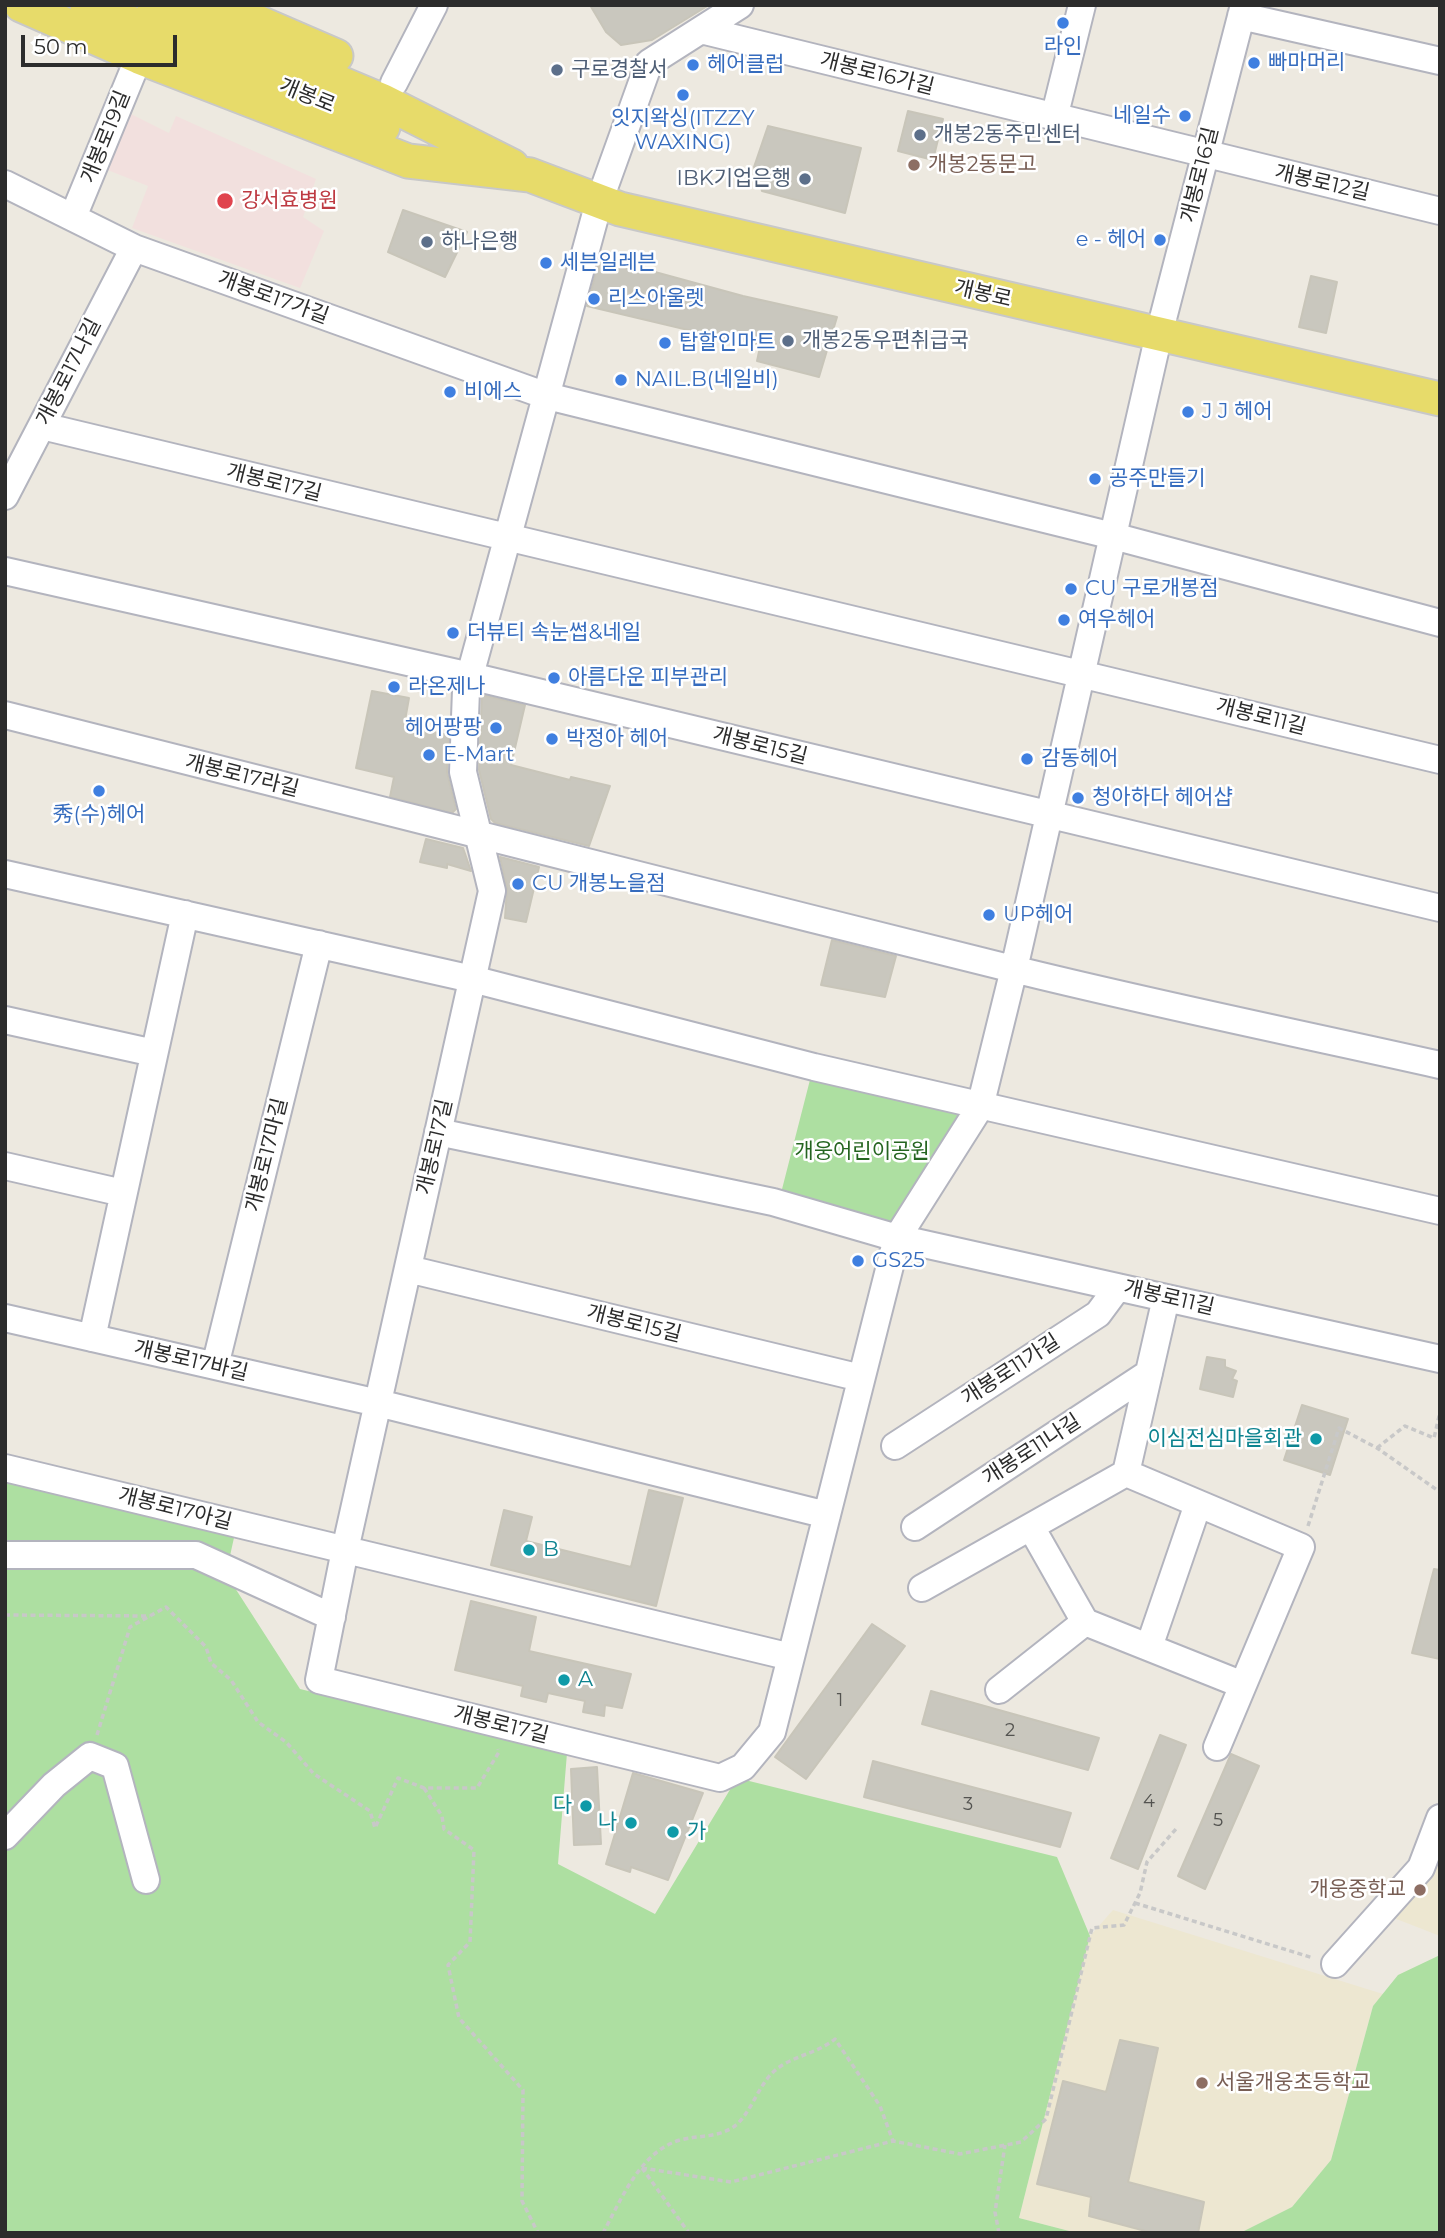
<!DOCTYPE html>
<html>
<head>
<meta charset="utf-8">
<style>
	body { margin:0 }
	#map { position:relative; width:1445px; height:2238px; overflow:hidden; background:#ede9e0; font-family:Montserrat,sans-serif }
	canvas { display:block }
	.frame { position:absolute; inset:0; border:7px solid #2c2c2c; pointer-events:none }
	.scale { position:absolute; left:21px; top:35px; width:156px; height:32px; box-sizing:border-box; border:4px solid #2c2c2c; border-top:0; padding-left:9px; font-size:21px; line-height:24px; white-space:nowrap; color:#2c2c2c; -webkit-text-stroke:5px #fff; paint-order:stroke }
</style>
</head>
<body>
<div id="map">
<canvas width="1445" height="2238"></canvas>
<div class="frame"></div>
<div class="scale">50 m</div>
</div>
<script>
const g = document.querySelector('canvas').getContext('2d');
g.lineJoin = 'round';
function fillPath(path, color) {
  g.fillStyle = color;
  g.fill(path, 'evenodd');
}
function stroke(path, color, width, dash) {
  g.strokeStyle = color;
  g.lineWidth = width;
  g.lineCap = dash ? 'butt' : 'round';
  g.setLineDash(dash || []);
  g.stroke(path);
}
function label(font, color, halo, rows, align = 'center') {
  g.font = font + ' Montserrat,"Noto Sans KR",sans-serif';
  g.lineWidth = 5;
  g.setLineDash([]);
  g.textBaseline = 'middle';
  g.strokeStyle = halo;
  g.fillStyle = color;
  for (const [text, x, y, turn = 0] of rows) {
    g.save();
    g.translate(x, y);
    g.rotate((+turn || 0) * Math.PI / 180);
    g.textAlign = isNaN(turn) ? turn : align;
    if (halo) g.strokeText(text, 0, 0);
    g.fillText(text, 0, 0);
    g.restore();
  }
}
const education = new Path2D(`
	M1440,1818V1936L1381,1913Z
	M1113,1910L1383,1994L1373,2006L1331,2160L1292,2207L1240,2233H1077L1019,2218L1090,1936Z`);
const medical = new Path2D(`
	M129,113L169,133L176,116L316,179L303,217L324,231L300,288L132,228L148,186L105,169Z`);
const green = new Path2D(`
	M812,1072L971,1109L892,1231L780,1197Z
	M5,1468L237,1524L226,1574L300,1689L567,1753L558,1864L655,1914L737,1778L1057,1857L1090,1936L1019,2218L1077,2233H5Z
	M1440,1955V2233H1240L1292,2207L1331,2160L1373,2006L1398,1975Z`);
const building = new Path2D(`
	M590,5H709L652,40L621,45L606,32Z
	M908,111L943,119L933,160L898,151Z
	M768,126L861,148L845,213L762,191L754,167Z
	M403,210L467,232L445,277L388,252Z
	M600,257L743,296L837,317L819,377L757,361L760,347L587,306Z
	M1311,276L1337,282L1326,333L1299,327Z
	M372,691L409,698L404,726L449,735L447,772L456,809L452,813L390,797L394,777L356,768Z
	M482,695L525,705L511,765L570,780L571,777L610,786L589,846L495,823L491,819L479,770Z
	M426,839L463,848L471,871L447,864V868L420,862Z
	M500,857L539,867L526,922L505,918L507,888Z
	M832,940L896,956L885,997L821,985Z
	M1207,1357L1225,1360V1367L1236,1371L1232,1379L1237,1381L1233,1397L1200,1389Z
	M1302,1405L1348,1419L1330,1475L1284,1460Z
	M649,1490L683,1498L656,1606L491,1565L504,1510L532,1517L526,1541L631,1567Z
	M1434,1569L1440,1570V1659L1412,1653Z
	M471,1601L536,1617L529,1651L631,1674L622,1708L605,1705L604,1716L583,1712L585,1701L548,1693L546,1702L521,1696L523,1686L455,1670Z
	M872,1624L905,1646L806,1779L775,1757Z
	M931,1691L1099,1738L1088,1770L922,1724Z
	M1160,1735L1186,1745L1138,1869L1111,1858Z
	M1231,1754L1259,1766L1205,1889L1178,1876Z
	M873,1761L1071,1813L1060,1847L864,1797Z
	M597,1767L601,1844L574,1845L571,1769Z
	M633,1773L703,1793L668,1880L631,1867L630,1872L606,1864Z
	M1120,2040L1158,2048L1128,2182L1204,2202L1198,2233H1153L1089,2216L1091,2197L1037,2184L1063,2081L1106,2092Z`);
const path = new Path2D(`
	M1377,1448L1405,1426L1434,1438L1440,1412
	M1308,1526L1339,1428L1377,1448L1440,1492
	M5,1615L150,1616
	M97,1735L130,1627L166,1607L206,1647L211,1663L231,1680L258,1722L286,1742L314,1774L370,1811L375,1828L398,1778L424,1788H477L499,1752L498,1749
	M424,1788L442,1816L444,1829L474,1850L470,1942L448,1965L459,2018L523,2090L522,2201L538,2233
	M1135,1903L1313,1958
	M642,2168L731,2182L893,2141L960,2154L1021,2142L1046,2119L1092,1928L1124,1925L1140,1893L1147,1862L1176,1829
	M642,2168L689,2233
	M603,2233C622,2198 640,2152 680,2140C699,2135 715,2138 732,2128C752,2115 758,2082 778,2068C796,2055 818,2053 835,2039L880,2106L893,2141
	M999,2233L995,2212L1005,2145`);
const minor = new Path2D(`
	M740,5L649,63L599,202L466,690L463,772L492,891L345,1550L319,1680L720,1778L743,1767L772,1732L897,1238L980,1107L1014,969L1159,334L1244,5
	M1241,16L1440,61
	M701,30L1440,211
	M394,83L434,5
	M1054,118L1082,5
	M5,184L134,248L547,396L1113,536L1440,623
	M73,217L139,57
	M42,426L1440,760
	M5,496L134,248
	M5,571L470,676L1440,908
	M5,715C341,802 677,885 1013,969C1154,1004 1297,1033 1440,1065
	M5,874L472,979L814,1067L1440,1211
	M5,1020L154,1053
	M438,1132L773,1202L897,1238L1440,1359
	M5,1166L123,1193
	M408,1269L861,1378
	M1166,1298L1126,1473L1301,1547L1217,1747
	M5,1318L378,1403L827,1515
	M92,1338L185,914
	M215,1366L319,944
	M895,1446L1098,1314L1118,1287
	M5,1468L791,1657
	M915,1527L1149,1373
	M1031,1527L1085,1622
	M5,1555H196L332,1617
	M922,1588L1126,1473
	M1085,1622L1243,1685
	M1149,1647L1198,1504
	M999,1690L1085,1622
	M5,1836L54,1785L90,1756L115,1766L146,1880
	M1335,1964L1421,1868L1440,1818`);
const major = new Path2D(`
	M21,5L139,57L408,161L530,175L620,209L1440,399
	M87,5L383,127
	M154,5L383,101L512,166
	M218,5L336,56`);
const markers = [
	[1063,23,7,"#3f7fe0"],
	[1254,63,7,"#3f7fe0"],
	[693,65,7,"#3f7fe0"],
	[557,70,7,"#5c6f8a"],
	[683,95,7,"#3f7fe0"],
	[1185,116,7,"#3f7fe0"],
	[920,135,7,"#5c6f8a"],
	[914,165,7,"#8d6e63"],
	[805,179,7,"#5c6f8a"],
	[225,201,9,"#e0444e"],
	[1160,240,7,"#3f7fe0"],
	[427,242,7,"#5c6f8a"],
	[546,263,7,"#3f7fe0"],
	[594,299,7,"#3f7fe0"],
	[788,341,7,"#5c6f8a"],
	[665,343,7,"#3f7fe0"],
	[621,380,7,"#3f7fe0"],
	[450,392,7,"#3f7fe0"],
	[1188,412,7,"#3f7fe0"],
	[1095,479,7,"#3f7fe0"],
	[1071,589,7,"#3f7fe0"],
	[1064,620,7,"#3f7fe0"],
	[453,633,7,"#3f7fe0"],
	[554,678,7,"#3f7fe0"],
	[394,687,7,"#3f7fe0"],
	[496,728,7,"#3f7fe0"],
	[552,739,7,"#3f7fe0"],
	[429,755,7,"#3f7fe0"],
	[1027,759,7,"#3f7fe0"],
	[99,791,7,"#3f7fe0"],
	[1078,798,7,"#3f7fe0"],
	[518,884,7,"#3f7fe0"],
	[989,915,7,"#3f7fe0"],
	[858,1261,7,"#3f7fe0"],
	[1316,1439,7,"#0f9aa8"],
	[529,1550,7,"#0f9aa8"],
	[564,1680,7,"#0f9aa8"],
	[586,1806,7,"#0f9aa8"],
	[631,1823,7,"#0f9aa8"],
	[673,1832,7,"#0f9aa8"],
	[1420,1890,7,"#8d6e63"],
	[1202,2083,7,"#8d6e63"]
];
const numberNames = [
	["1",840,1701],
	["2",1010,1731],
	["4",1149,1802],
	["3",968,1805],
	["5",1218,1821]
];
const shopNames = [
	["라인",1063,47,"center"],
	["빠마머리",1268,63],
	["헤어클럽",707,65],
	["네일수",1171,116,"right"],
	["잇지왁싱(ITZZY",683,119,"center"],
	["WAXING)",683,143,"center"],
	["e - 헤어",1146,240,"right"],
	["세븐일레븐",560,263],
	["리스아울렛",608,299],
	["탑할인마트",679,343],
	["NAIL.B(네일비)",635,380],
	["비에스",464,392],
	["J J 헤어",1202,412],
	["공주만들기",1109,479],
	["CU 구로개봉점",1085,589],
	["여우헤어",1078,620],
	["더뷰티 속눈썹&네일",467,633],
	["아름다운 피부관리",568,678],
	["라온제나",408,687],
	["헤어팡팡",482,728,"right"],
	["박정아 헤어",566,739],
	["E-Mart",443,755],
	["감동헤어",1041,759],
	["청아하다 헤어샵",1092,798],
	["秀(수)헤어",99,815,"center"],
	["CU 개봉노을점",532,884],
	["UP헤어",1003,915],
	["GS25",872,1261]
];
const serviceNames = [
	["구로경찰서",571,70],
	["개봉2동주민센터",934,135],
	["IBK기업은행",791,179,"right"],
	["하나은행",441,242],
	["개봉2동우편취급국",802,341]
];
const streetNames = [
	["개봉로16가길",877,74,14],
	["개봉로",307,96,22],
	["개봉로19길",106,137,-68],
	["개봉로16길",1200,175,-76],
	["개봉로12길",1322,183,13],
	["개봉로",983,294,13],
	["개봉로17가길",273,298,20],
	["개봉로17나길",69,372,-63],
	["개봉로17길",274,483,14],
	["개봉로11길",1261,717,14],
	["개봉로15길",760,746,14],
	["개봉로17라길",242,776,14],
	["개봉로17길",435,1147,-77],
	["개봉로17마길",267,1155,-76],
	["개봉로11길",1169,1298,13],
	["개봉로15길",634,1324,14],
	["개봉로17바길",191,1361,13],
	["개봉로11가길",1011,1370,-33],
	["개봉로11나길",1032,1450,-33],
	["개봉로17아길",175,1509,14],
	["개봉로17길",501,1725,14]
];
const educationNames = [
	["개봉2동문고",928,165],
	["개웅중학교",1406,1890,"right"],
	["서울개웅초등학교",1216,2083]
];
const healthNames = [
	["강서효병원",241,201]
];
const parkNames = [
	["개웅어린이공원",862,1152]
];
const cultureNames = [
	["이심전심마을회관",1302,1439],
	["B",543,1550,"left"],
	["A",578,1680,"left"],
	["다",572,1806],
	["나",617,1823],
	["가",687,1832,"left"]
];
fillPath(education, '#ede7d1');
fillPath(medical, '#f2e0de');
fillPath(green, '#addfa1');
fillPath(building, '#c9c7be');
stroke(building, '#c8c5b9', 2);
stroke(minor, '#b3b4be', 30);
stroke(major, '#c8c8c8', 37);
stroke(path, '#c8c8c8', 3.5, [5, 3.5]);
stroke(minor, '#fff', 26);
stroke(major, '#e7db6a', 33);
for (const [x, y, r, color] of markers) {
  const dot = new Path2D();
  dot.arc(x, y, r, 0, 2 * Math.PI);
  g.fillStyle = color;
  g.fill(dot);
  stroke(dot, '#fff', 2.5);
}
label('18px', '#535350', null, numberNames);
label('21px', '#366cbe', '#fff', shopNames, 'left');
label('21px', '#4e5e75', '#fff', serviceNames, 'left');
label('21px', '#2c2c2c', '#fff', streetNames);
label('21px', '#785e54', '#fff', educationNames, 'left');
label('21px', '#be3a42', '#fff', healthNames, 'left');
label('21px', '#256520', '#fff', parkNames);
label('21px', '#0d838f', '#fff', cultureNames, 'right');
</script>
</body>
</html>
